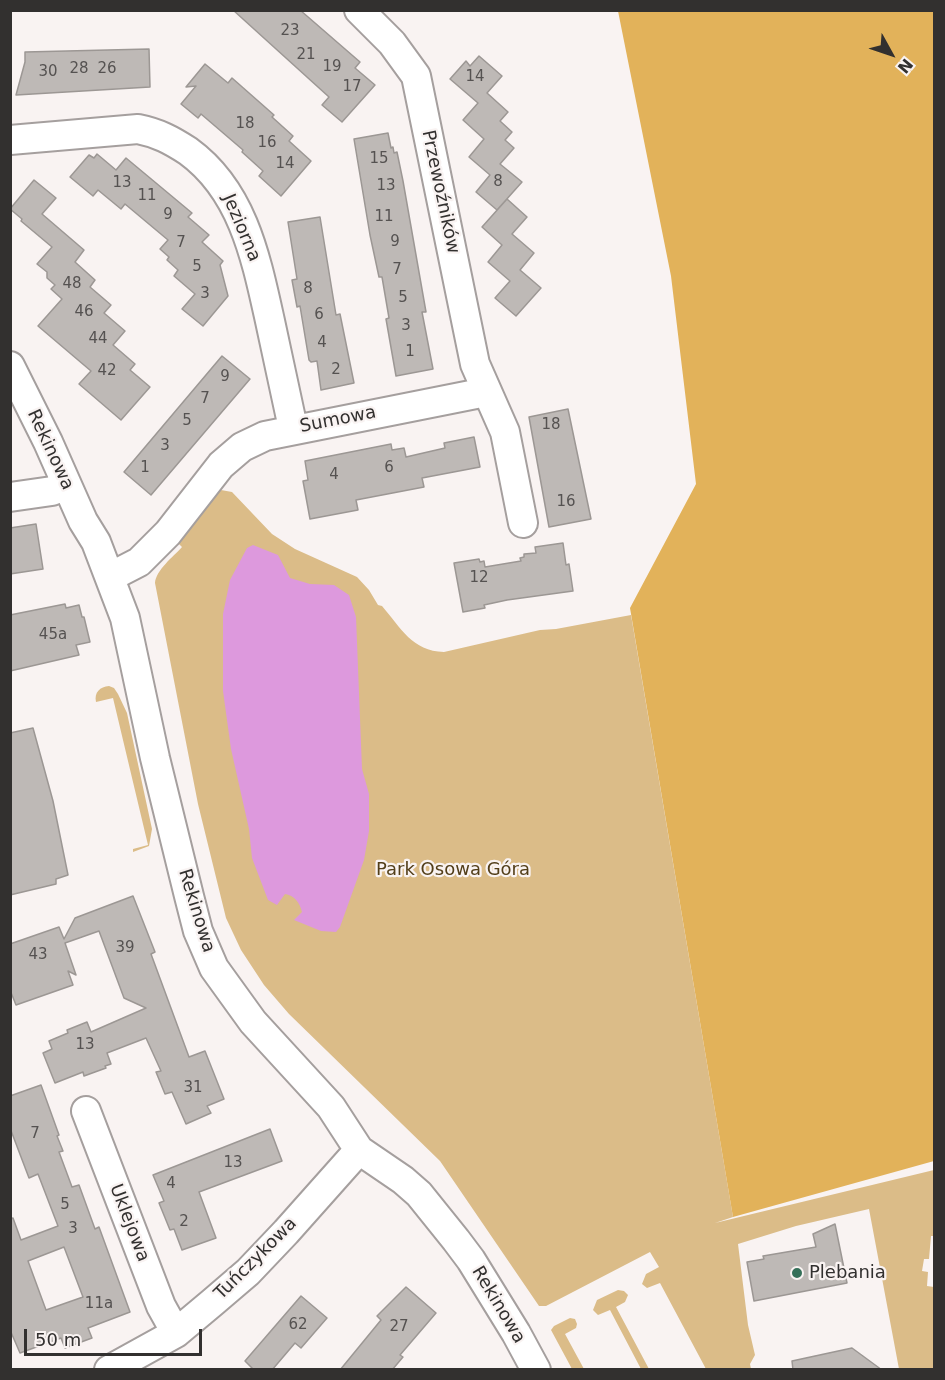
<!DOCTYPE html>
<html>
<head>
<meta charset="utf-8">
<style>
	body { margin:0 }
	#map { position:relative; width:945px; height:1380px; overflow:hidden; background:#f9f3f2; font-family:"DejaVu Sans",sans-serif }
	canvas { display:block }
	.frame { position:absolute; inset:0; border:12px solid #32302f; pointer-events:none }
	.north { position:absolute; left:861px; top:24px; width:60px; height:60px; -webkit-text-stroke:4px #f9f3f2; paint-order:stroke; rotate:130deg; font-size:16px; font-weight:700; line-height:24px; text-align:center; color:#32302f }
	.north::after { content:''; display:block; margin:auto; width:21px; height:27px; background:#32302f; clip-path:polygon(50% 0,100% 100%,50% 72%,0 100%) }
	.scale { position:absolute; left:24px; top:1329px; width:178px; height:27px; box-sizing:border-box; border:3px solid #32302f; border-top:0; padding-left:8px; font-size:18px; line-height:21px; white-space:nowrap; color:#32302f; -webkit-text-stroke:4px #f9f3f2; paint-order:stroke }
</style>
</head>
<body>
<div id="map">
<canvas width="945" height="1380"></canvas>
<div class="frame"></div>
<div class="north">N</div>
<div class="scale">50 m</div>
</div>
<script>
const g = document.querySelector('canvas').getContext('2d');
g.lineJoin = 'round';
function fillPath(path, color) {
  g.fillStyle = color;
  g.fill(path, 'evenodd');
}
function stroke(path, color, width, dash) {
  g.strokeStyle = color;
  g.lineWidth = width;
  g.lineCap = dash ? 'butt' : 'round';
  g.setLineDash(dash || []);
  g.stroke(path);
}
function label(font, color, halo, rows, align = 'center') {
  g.font = font + ' "DejaVu Sans",sans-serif';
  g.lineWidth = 4.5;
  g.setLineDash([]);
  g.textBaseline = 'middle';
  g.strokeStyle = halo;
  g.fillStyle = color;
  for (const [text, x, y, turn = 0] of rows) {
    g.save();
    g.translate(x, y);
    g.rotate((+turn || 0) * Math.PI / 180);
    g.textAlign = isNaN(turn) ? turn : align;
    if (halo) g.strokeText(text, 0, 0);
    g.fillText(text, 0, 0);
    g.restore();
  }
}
const green = new Path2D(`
	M221,490L232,492L272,534L295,549L357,577L369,590L378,605L382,606C401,628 412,651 444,652L540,630L556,629L631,615L733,1217L715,1223L934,1170V1236H931L929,1259H924L922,1271L928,1272L927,1286L934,1287V1369H899L869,1209L796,1226L738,1244L748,1325L755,1355L750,1364L751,1369H706L660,1283L647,1288L642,1284L646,1274L659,1267L650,1252L546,1306H539L440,1161L289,1014L264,985L241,950L226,918L198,804L155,583C156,570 173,557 182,547L176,541Z
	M109,686L114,688L118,694L127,713L152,829L149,846L133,852V849L148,845L113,698L96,702C94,692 100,687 109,686Z
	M618,1290L624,1291L628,1295L625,1302L616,1307L649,1369H641L610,1310L598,1315L593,1310L597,1300Z
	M570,1318L575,1319L577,1324L576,1328L565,1334L584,1369H572L551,1330L554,1326Z`);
const forest = new Path2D(`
	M618,11H934V1161L733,1217L630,608L696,484L671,276Z`);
const water = new Path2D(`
	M253,545L278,555L290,578L310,584L334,585L349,595L356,617L362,769L369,794V831L364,860L340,927L336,932L321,931L294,920L302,912C300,903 294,895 285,894L277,905L268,900L252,858L249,829L231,749L223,691V614L230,580L247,548Z`);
const building = new Path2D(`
	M233,10H300L360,62L355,68L375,85L342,122L322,105L329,97Z
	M149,49L150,87L16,95L25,62V52Z
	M479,56L502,76L487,93L508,112L500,121L512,132L505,140L514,148L500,164L522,182L497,210L476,192L490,175L469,157L484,139L463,120L478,103L450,79L466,61L470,66Z
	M205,64L228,83L232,78L274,115L272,117L293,136L289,141L311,161L281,196L259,176L263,171L242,152L243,150L201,114L198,118L181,104L196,86L186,87Z
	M388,133L391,148L393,147L394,153L397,152L403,181L426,312H422L433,369L396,376L386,319L389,318L382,277H379L370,235L354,139Z
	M97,154L116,170L126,158L192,213L188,217L209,235L202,242L223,261L220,265L228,296L203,326L182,309L195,294L174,276L178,270L167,260L169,257L160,249L168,240L125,204L121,209L98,190L93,196L70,177L89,155L94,158Z
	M34,180L56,198L42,214L84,250L75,262L95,280L90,287L111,305L104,313L125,331L113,345L135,364L130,370L150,387L121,420L79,384L91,371L38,326L62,299L51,289L55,285L47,278V272L37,264L52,247L21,221L22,219L10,209Z
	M507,199L527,217L512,234L534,253L520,270L541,288L516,316L495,298L510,281L488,262L502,245L482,227Z
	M320,217L336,315L340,314L354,383L321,390L317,361L311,362L309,360L300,306L297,307L292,280L297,279L288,222Z
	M222,356L250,379L151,495L124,472Z
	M568,409L591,519L549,527L529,417Z
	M474,437L480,467L422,478L424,487L356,500L358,510L310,519L303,481L308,480L305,461L391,444L392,450L404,448L406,457L445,448L444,443Z
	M36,524L43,569L10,574V528Z
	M563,543L566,565L569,564L573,591L507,600L484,605L485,608L463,612L454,563L479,559L480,562L484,561L485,567L521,561L520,558L524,557V554L536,553L535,547Z
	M65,604L66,608L79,605L82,617H84L90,642L76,645L79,655L10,671V615Z
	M33,728L53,801L68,875L56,879V884L10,895V733Z
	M133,896L155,952L151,954L189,1057L205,1051L224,1099L207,1106L211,1113L186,1124L172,1092L165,1094L156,1072L161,1071L146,1038L107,1053L111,1064L105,1066L106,1068L84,1076L83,1072L55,1083L43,1053L52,1049L49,1041L68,1033L67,1030L87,1022L91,1032L146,1008L124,998L99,931L65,943L76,975L68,971L73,985L16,1005L10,990V944L59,927L64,939L75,918Z
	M41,1085L59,1135L57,1136L63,1151L59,1152L72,1187L79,1185L95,1229L99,1227L130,1312L88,1328L92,1338L65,1348L61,1338L20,1353L10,1330V1219L13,1218L21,1240L58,1226L38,1174L29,1178L10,1128V1096ZM64,1247L83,1297L46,1310L28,1261Z
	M270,1129L282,1161L199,1192L216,1238L182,1250L174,1229L170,1230L159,1203L164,1201L153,1175Z
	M835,1224L847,1283L754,1301L747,1262L764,1259L763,1256L816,1247L813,1234Z
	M406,1287L436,1313L400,1355L403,1357L392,1370H340L381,1320L377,1316Z
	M301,1296L327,1318L301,1348L295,1343L272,1370H254L245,1361Z
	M852,1348L882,1370H793L792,1361Z`);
const minor = new Path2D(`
	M359,10L392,43L416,76L475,364L505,432L523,523
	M10,140L138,129C158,133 171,140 188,151C243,191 256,258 270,321C278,357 285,392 293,428
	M10,366L48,442L83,521L96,542L125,618L155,758L189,896L198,931L214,968L253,1022L331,1107L359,1150L403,1180L419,1194L456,1240L471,1260L516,1333L536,1370
	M10,497L52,491L66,484
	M110,577L139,562L168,533L221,465L242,447L265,436L486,392
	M86,1111L161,1306L176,1333
	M109,1370L176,1333L213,1302L248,1272L286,1232L359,1150`);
const markers = [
	[797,1273,6,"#357059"]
];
const numberNames = [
	["23",290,31],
	["21",306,55],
	["19",332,67],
	["28",79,69],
	["26",107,69],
	["30",48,72],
	["14",475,77],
	["17",352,87],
	["18",245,124],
	["16",267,143],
	["15",379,159],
	["14",285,164],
	["8",498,182],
	["13",122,183],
	["13",386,186],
	["11",147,196],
	["9",168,215],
	["11",384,217],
	["9",395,242],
	["7",181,243],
	["5",197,267],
	["7",397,270],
	["48",72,284],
	["8",308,289],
	["3",205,294],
	["5",403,298],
	["46",84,312],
	["6",319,315],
	["3",406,326],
	["44",98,339],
	["4",322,343],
	["1",410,352],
	["2",336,370],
	["42",107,371],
	["9",225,377],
	["7",205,399],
	["5",187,421],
	["18",551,425],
	["3",165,446],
	["1",145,468],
	["6",389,468],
	["4",334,475],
	["16",566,502],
	["12",479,578],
	["45a",53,635],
	["39",125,948],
	["43",38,955],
	["13",85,1045],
	["31",193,1088],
	["7",35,1134],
	["13",233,1163],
	["4",171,1184],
	["5",65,1205],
	["2",184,1222],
	["3",73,1229],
	["11a",99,1304],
	["62",298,1325],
	["27",399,1327]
];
const streetNames = [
	["Przewoźników",440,192,78],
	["Jeziorna",241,228,67],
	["Sumowa",338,420,-11],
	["Rekinowa",50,450,65],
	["Rekinowa",196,911,73],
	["Uklejowa",129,1223,69],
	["Tuńczykowa",256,1259,-45],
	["Rekinowa",498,1305,59]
];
const parkNames = [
	["Park Osowa Góra",453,870]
];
const poiNames = [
	["Plebania",809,1273]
];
fillPath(green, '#dbbc88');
fillPath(forest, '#e2b25a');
fillPath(water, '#d9d');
fillPath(building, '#beb9b6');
stroke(building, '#9c9794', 1.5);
stroke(minor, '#a59f9e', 32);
stroke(minor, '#fff', 28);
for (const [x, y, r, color] of markers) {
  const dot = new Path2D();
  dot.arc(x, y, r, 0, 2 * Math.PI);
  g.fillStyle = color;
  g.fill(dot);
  stroke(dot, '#f9f3f2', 2);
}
label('15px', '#555251', null, numberNames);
label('18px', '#32302f', '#f9f3f2', streetNames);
label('18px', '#523e19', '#f9f3f2', parkNames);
label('18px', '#32302f', '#f9f3f2', poiNames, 'left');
</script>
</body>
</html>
